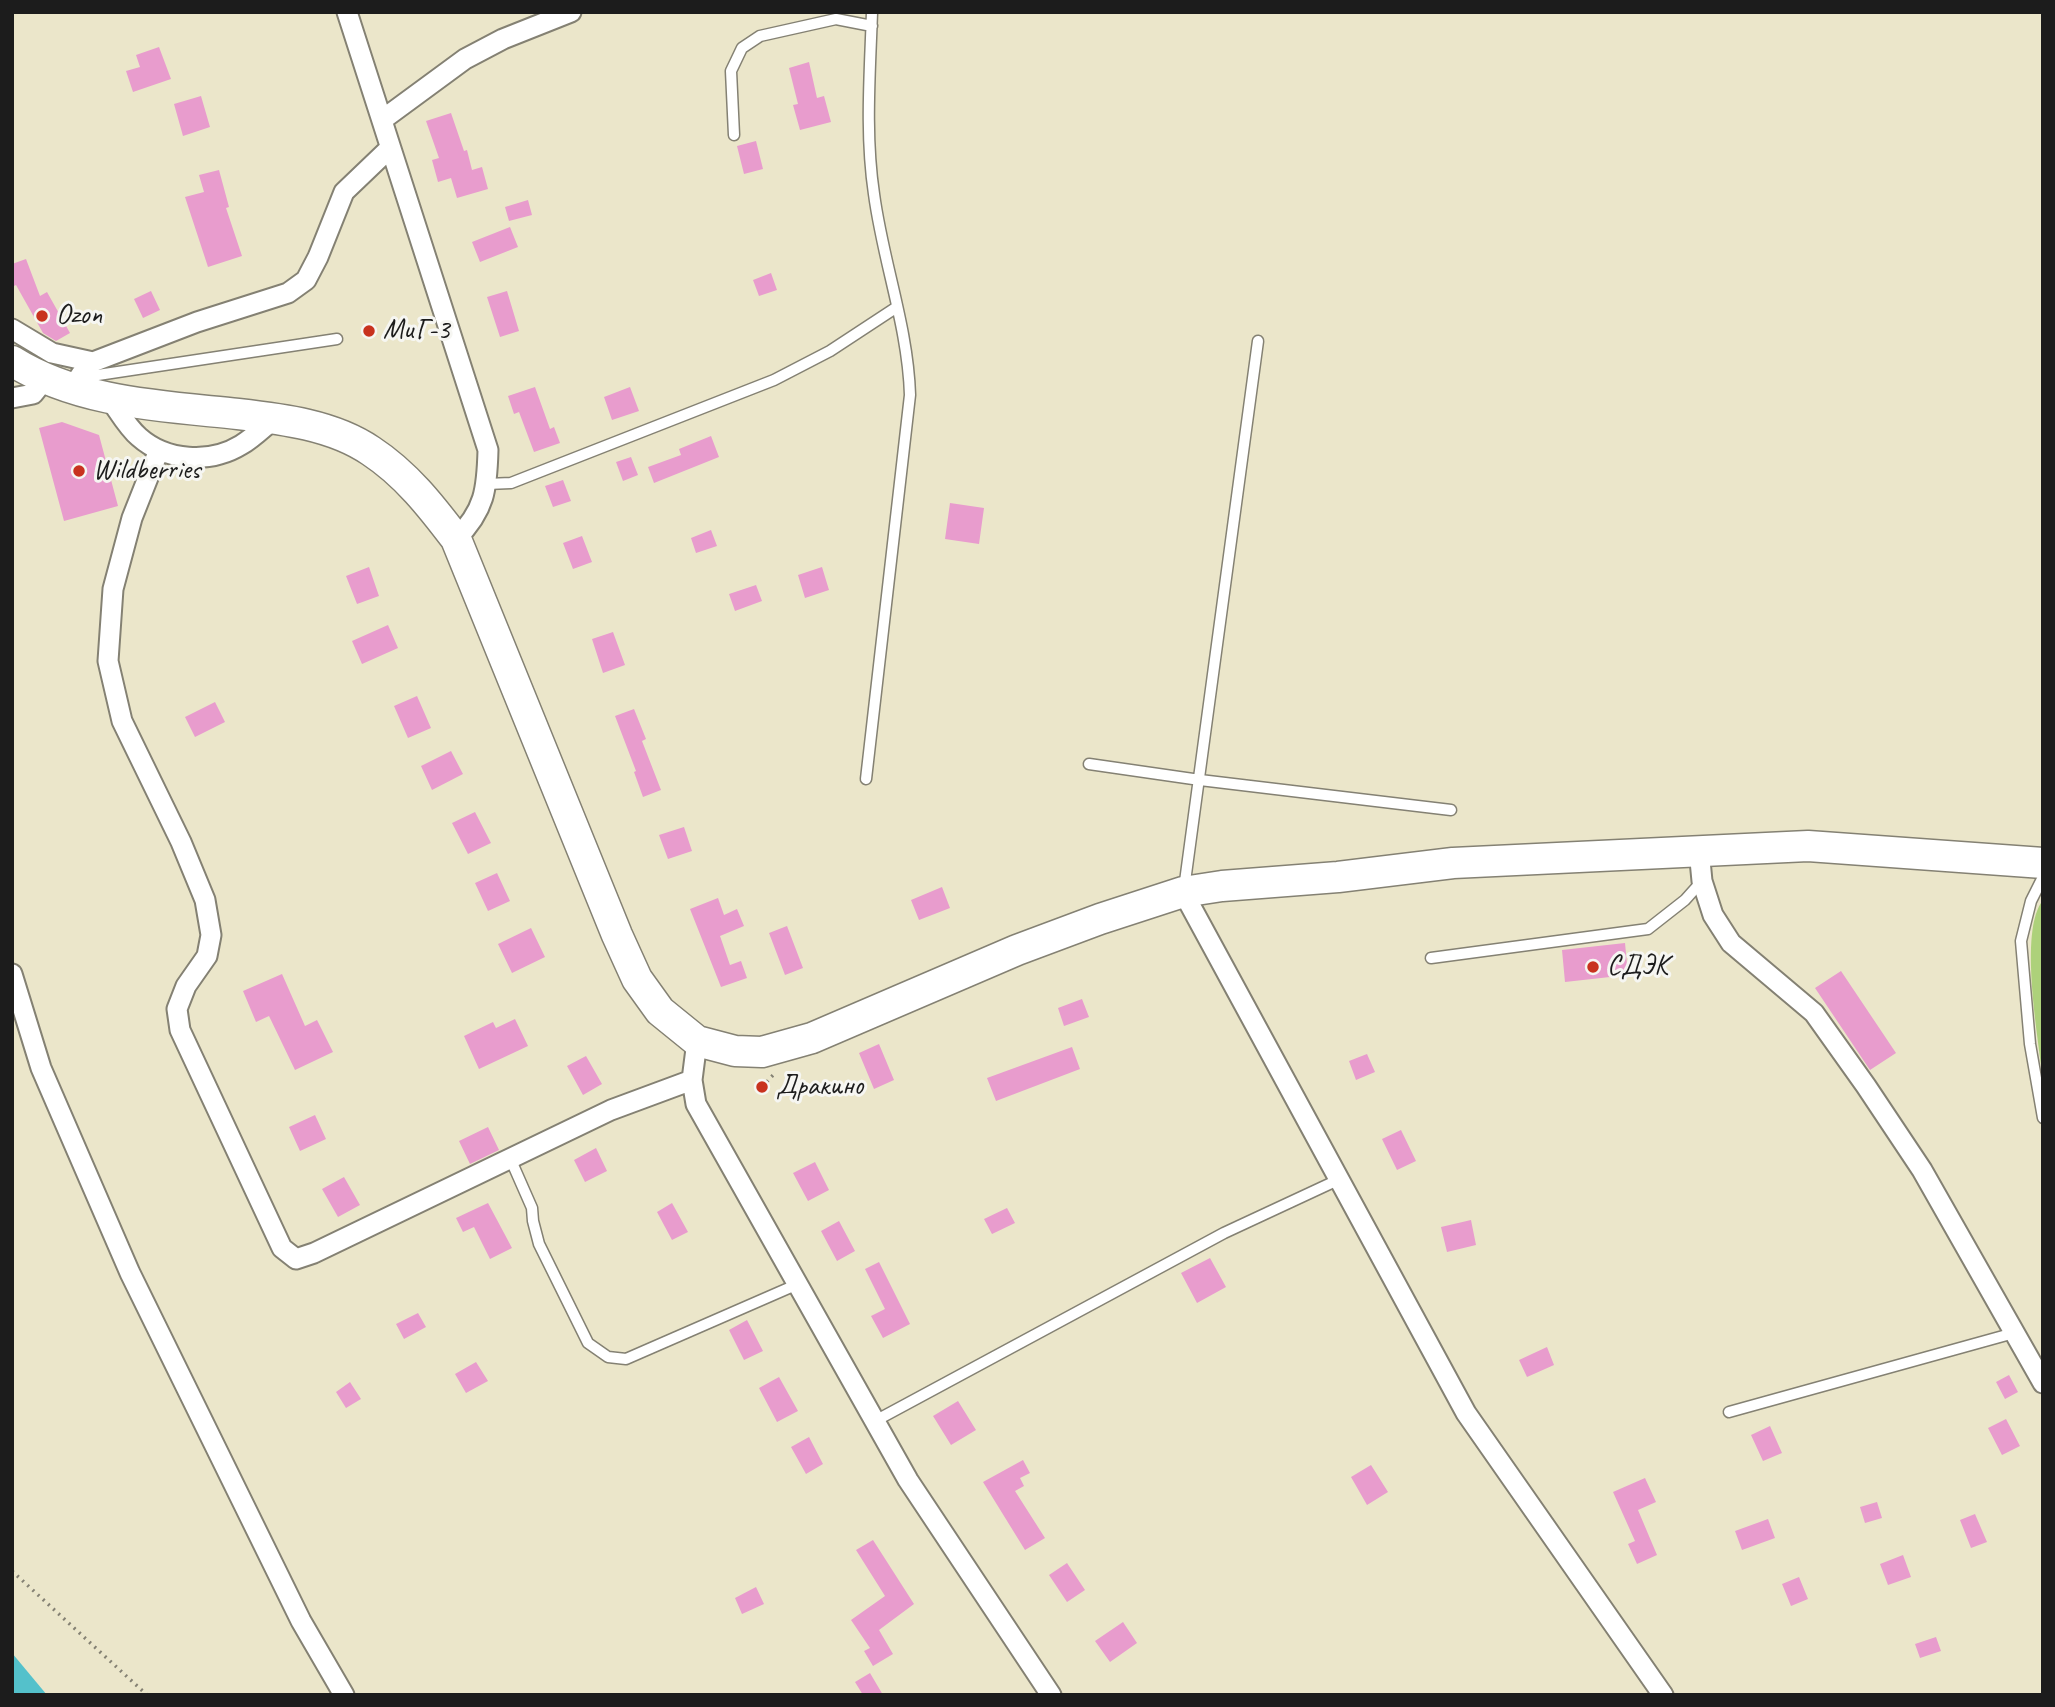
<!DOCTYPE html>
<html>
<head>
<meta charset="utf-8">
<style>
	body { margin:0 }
	#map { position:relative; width:2055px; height:1707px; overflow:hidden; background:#ebe6ca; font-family:Caveat,sans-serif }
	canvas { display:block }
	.frame { position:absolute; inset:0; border:14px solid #1c1c1c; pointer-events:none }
</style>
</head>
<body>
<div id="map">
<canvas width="2055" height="1707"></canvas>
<div class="frame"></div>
</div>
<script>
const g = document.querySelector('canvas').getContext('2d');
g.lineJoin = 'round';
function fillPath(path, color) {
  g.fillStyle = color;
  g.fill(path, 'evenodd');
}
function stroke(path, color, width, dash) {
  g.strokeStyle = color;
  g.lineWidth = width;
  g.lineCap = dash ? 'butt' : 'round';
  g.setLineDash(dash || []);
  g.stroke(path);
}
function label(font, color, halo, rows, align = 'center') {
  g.font = font + ' Caveat,sans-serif';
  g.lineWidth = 6;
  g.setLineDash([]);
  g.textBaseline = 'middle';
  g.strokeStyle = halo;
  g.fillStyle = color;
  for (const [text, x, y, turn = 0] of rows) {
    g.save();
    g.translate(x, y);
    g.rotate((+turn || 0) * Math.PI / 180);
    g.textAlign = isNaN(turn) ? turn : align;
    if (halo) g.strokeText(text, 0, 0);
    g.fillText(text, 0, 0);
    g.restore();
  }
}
const green = new Path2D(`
	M2043,900V1081C2039,1039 2018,931 2043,900Z`);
const water = new Path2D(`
	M12,1653L47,1695H12Z`);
const building = new Path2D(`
	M159,47L171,79L133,92L126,71L140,67L136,55Z
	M809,62L817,98L824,96L831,122L800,130L793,105L798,104L789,68Z
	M201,96L210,127L183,136L174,104Z
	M451,113L464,151L467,150L472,170L482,167L488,189L457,198L451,178L438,182L432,160L439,158L426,121Z
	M756,141L763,169L744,174L737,146Z
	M219,170L229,207L226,208L242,256L208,267L185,197L204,192L199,175Z
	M528,200L532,215L509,221L505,207Z
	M510,227L518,247L480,262L472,242Z
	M26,259L40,296L47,292L70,333L56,341L43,333L16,285L12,287V264Z
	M771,273L777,290L759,296L753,280Z
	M151,291L160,310L143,318L134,299Z
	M507,291L519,331L500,337L487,297Z
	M535,387L550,429L554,427L560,443L534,452L519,412L514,414L508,396Z
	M630,387L639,411L612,420L604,397Z
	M62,422L99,435L118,506L64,521L39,428Z
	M711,436L719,457L654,483L648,467L681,455L679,449Z
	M631,457L638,475L623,481L616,462Z
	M563,480L571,501L553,507L545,486Z
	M950,503L984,508L979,544L945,539Z
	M711,530L717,546L696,553L691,538Z
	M582,536L592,562L573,569L563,543Z
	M369,567L379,596L357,604L346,576Z
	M822,567L829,590L805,598L798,575Z
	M756,585L762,601L735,611L729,594Z
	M388,625L398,648L362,664L352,641Z
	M613,632L625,665L603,673L592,639Z
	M417,696L431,728L408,738L394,706Z
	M215,702L225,722L195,737L185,717Z
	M634,709L646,739L642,741L661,790L643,797L634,772L636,771L615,716Z
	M451,751L463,774L432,790L421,766Z
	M475,812L491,843L468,854L452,823Z
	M684,827L692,851L668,859L659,835Z
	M497,873L510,901L488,911L475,883Z
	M942,887L950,908L919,920L911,900Z
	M718,898L724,915L737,909L744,926L720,936L730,965L741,961L747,978L721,987L690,909Z
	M787,926L803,968L785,975L769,933Z
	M531,928L545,957L512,973L498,944Z
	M1625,943L1628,975L1565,982L1562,950Z
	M1841,971L1896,1053L1870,1070L1815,988Z
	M282,974L305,1026L317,1020L333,1052L295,1070L269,1016L256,1022L243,991Z
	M1082,999L1089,1017L1064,1026L1058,1008Z
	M515,1019L528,1046L479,1069L464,1036L493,1022L496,1028Z
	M879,1044L894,1080L874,1089L859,1053Z
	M1072,1047L1080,1069L996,1101L987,1078Z
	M1367,1054L1375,1072L1356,1080L1349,1061Z
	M586,1056L602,1084L583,1095L567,1066Z
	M315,1115L326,1139L300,1151L289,1127Z
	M488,1127L499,1150L470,1164L459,1141Z
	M1401,1130L1416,1161L1397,1170L1382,1139Z
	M596,1148L607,1171L585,1182L574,1160Z
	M815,1162L829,1190L808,1201L793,1173Z
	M344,1177L360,1205L338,1217L322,1189Z
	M488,1203L512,1248L490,1259L474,1227L463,1232L456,1218Z
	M672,1203L688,1232L672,1240L657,1212Z
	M1007,1208L1015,1223L992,1234L984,1219Z
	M1471,1220L1476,1245L1447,1252L1441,1227Z
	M839,1221L855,1251L837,1261L821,1231Z
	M1210,1258L1226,1287L1197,1303L1181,1273Z
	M879,1262L910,1324L883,1338L871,1316L885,1309L865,1269Z
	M418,1313L426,1327L404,1339L396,1324Z
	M747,1320L763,1351L744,1360L729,1330Z
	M1547,1347L1554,1365L1527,1377L1519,1360Z
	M476,1362L488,1381L466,1393L455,1374Z
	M2009,1375L2018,1392L2005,1399L1996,1382Z
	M779,1377L798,1411L777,1422L759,1388Z
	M350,1382L361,1399L346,1408L336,1392Z
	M958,1401L976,1430L951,1445L933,1416Z
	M2006,1419L2020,1446L2002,1455L1988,1428Z
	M1770,1426L1782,1453L1763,1461L1751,1435Z
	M809,1437L823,1464L806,1474L791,1447Z
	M1023,1460L1030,1473L1020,1478L1024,1486L1015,1491L1045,1538L1025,1550L983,1482Z
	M1371,1465L1388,1492L1367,1505L1351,1477Z
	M1645,1478L1656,1502L1638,1510L1657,1555L1637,1564L1628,1544L1635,1541L1613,1492Z
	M1877,1502L1882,1518L1865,1523L1860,1507Z
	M1975,1514L1987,1542L1971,1548L1960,1520Z
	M1768,1519L1775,1538L1742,1550L1735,1531Z
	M873,1540L914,1604L879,1630L893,1654L873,1666L864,1651L870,1648L851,1620L885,1596L856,1550Z
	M1903,1555L1911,1577L1888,1585L1880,1564Z
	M1067,1563L1085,1590L1067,1602L1049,1575Z
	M1799,1577L1808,1599L1791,1606L1782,1584Z
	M756,1587L764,1604L742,1614L735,1598Z
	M1123,1622L1137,1643L1110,1662L1095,1641Z
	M1936,1637L1941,1651L1920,1658L1915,1644Z
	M870,1673L883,1695H863L855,1682Z`);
const path = new Path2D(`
	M762,1087L775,1073
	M12,1571L147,1695`);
const service = new Path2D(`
	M734,135L731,71L742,48L760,36L836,19L872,26
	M78,378L337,339
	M487,484L511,483L774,380L830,351L897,307
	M1089,764L1200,780L1451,810
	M866,779L910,395C908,327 883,262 874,194C865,134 870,73 872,12
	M2043,877L2031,901L2021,941L2030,1044L2043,1118
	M1184,889L1258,341
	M1431,958L1648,929L1685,900L1702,881
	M510,1158L532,1208L533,1221L539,1244L588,1343L608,1357L626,1359L798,1284
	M1729,1412L2014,1333
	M875,1421L1224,1233L1340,1179`);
const minor = new Path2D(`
	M347,12L488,450C487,489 485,510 456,539
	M382,120L465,59L503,39L571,12
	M12,329L52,353L93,362L84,370L71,389
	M93,362L197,322L288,293L306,280L318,257L344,192L390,148
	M12,398L33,394L45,379
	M109,398C118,410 127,427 139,437C166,461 210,464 241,445C253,438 264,427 275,418
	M159,450L132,518L113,589L108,661L122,721L181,842L205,900L211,935L207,956L186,986L177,1009L180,1030L282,1248L296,1259L314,1253L611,1110L692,1080
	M1699,850L1702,881L1713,915L1731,943L1814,1013L1866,1086L1922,1170L2043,1383
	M1183,892L1466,1413L1663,1695
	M12,974L41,1068L130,1273L301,1621L344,1695
	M697,1041L692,1080L696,1104L908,1480L1051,1695`);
const primary = new Path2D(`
	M12,361C79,403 162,406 238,414C282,419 333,425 371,451C406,474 431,506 456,539L617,935L637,979L660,1011L697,1041L735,1051L762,1052L812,1038L1017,950L1100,919L1183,892L1222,886L1338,877L1453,863L1808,846L2043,863`);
const markers = [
	[42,316,7,"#c8321e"],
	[369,331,7,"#c8321e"],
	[79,471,7,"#c8321e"],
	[1593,967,7,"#c8321e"],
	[762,1087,7,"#c8321e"]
];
const poiNames = [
	["Ozon",56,316],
	["МиГ-3",383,331],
	["Wildberries",93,471],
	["СДЭК",1607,967],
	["Дракино",776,1087]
];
fillPath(green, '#add17a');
fillPath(water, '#54c1cb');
fillPath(building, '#e89ccd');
stroke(service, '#848173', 13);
stroke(minor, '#848173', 23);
stroke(primary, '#848173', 33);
stroke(path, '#848173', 3.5, [2, 5]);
stroke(service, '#fff', 10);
stroke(minor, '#fff', 19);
stroke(primary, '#fff', 30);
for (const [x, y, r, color] of markers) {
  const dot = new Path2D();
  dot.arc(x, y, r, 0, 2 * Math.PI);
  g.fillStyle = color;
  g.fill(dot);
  stroke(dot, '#f6f6f2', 2.5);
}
label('28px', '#1c1c1c', '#f6f6f2', poiNames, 'left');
</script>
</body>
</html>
